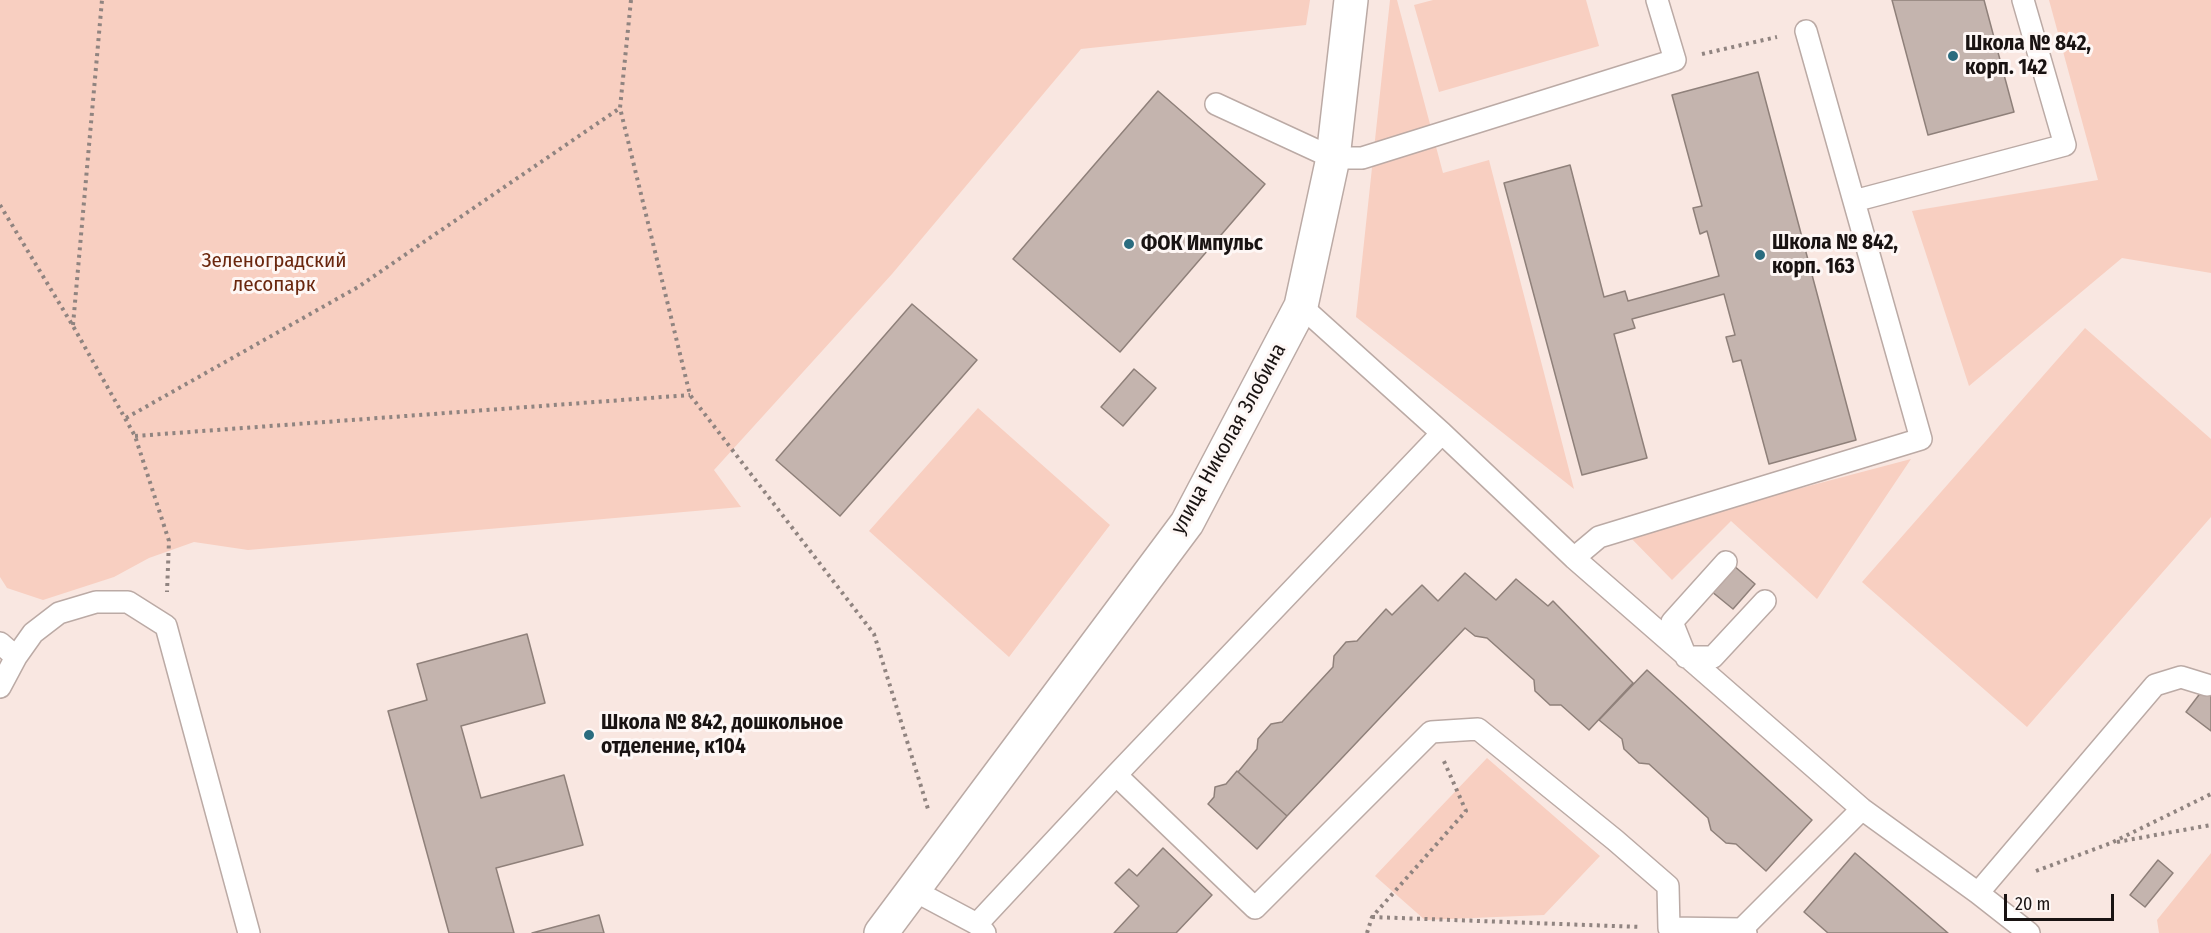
<!DOCTYPE html>
<html>
<head>
<meta charset="utf-8">
<style>
	body { margin:0 }
	#map { position:relative; width:2211px; height:933px; overflow:hidden; background:#f9e7e1; font-family:"Fira Sans Condensed",sans-serif }
	canvas { display:block }
	.scale { position:absolute; left:2004px; top:894px; width:110px; height:27px; box-sizing:border-box; border:3px solid #191312; border-top:0; padding-left:8px; font-size:18px; line-height:21px; white-space:nowrap; color:#191312; -webkit-text-stroke:4px #fef7f5; paint-order:stroke }
</style>
</head>
<body>
<div id="map">
<canvas width="2211" height="933"></canvas>
<div class="scale">20 m</div>
</div>
<script>
const g = document.querySelector('canvas').getContext('2d');
g.lineJoin = 'round';
function fillPath(path, color) {
  g.fillStyle = color;
  g.fill(path, 'evenodd');
}
function stroke(path, color, width, dash) {
  g.strokeStyle = color;
  g.lineWidth = width;
  g.lineCap = dash ? 'butt' : 'round';
  g.setLineDash(dash || []);
  g.stroke(path);
}
function label(font, color, halo, rows, align = 'center') {
  g.font = font + ' "Fira Sans Condensed",sans-serif';
  g.lineWidth = 6;
  g.setLineDash([]);
  g.textBaseline = 'middle';
  g.strokeStyle = halo;
  g.fillStyle = color;
  for (const [text, x, y, turn = 0] of rows) {
    g.save();
    g.translate(x, y);
    g.rotate((+turn || 0) * Math.PI / 180);
    g.textAlign = isNaN(turn) ? turn : align;
    if (halo) g.strokeText(text, 0, 0);
    g.fillText(text, 0, 0);
    g.restore();
  }
}
const green = new Path2D(`
	M0,0H1310L1306,25L1081,49L892,274L714,470L741,507L248,550L194,542L149,558L114,577L43,600L7,588L0,577Z
	M1390,0H1397L1443,173L1489,160L1574,489L1356,317Z
	M1433,0H1586L1599,46L1439,92L1414,5Z
	M2049,0H2211V273L2122,258L1969,386L1912,211L2098,180Z
	M2085,328L2211,439V517L2027,727L1862,582Z
	M978,408L1110,525L1009,657L869,531Z
	M1911,459L1817,599L1731,521L1672,580L1627,534Z
	M1487,758L1600,856L1544,915L1425,920L1375,876Z
	M2211,853V933H2159L2157,920Z`);
const building = new Path2D(`
	M1892,0H1984L2014,112L1928,135Z
	M1758,72L1856,440L1769,464L1741,360L1733,362L1726,337L1735,335L1724,294L1632,319L1635,328L1614,334L1647,458L1582,475L1504,183L1570,165L1604,297L1625,291L1628,301L1719,276L1707,231L1700,234L1693,208L1702,206L1672,95Z
	M1158,91L1265,184L1120,352L1013,259Z
	M912,304L977,360L840,516L776,460Z
	M1134,369L1156,388L1123,426L1101,407Z
	M1733,565L1755,584L1733,609L1711,591Z
	M1465,573L1496,600L1516,579L1548,606L1553,601L1633,683L1589,730L1561,705H1550L1535,691L1534,680L1487,638L1475,636L1465,628L1287,816L1238,772L1257,749L1258,739L1271,724L1282,722L1333,667L1334,656L1346,642L1357,641L1386,609L1392,615L1422,585L1438,601Z
	M527,634L545,703L461,726L481,798L564,775L583,845L496,868L514,933H449L388,711L427,700L417,664Z
	M1647,670L1812,820L1766,871L1736,844L1726,843L1711,830L1708,818L1649,764L1639,763L1624,749L1622,739L1599,720Z
	M2211,679V731L2186,712Z
	M1237,771L1287,816L1257,849L1208,804L1214,797L1215,787L1226,784Z
	M1163,848L1212,895L1176,933H1114L1139,906L1115,883L1129,869L1137,876Z
	M1855,853L1948,933H1828L1804,912Z
	M2158,860L2173,873L2145,907L2130,895Z
	M599,915L604,933H532Z`);
const path = new Path2D(`
	M631,0L620,108L690,395L874,634L928,809
	M1702,54L1777,37
	M0,205L73,326L135,436L169,541L167,592
	M73,325L102,0
	M126,418L358,287L620,108
	M135,436L690,395
	M2117,842L2211,825
	M2036,871L2111,843L2211,794
	M1372,917L1641,927
	M1367,933L1372,917L1466,811L1443,759`);
const service = new Path2D(`
	M1216,104L1333,158H1362L1675,60L1657,0
	M1854,201L2065,145L2023,0
	M1301,306L1442,433L1574,558L1862,809L1978,893L2029,933
	M1574,558L1599,537L1921,439L1806,31
	M1726,562L1672,622L1686,657H1713L1765,601
	M0,643L16,657
	M0,687L16,657L33,633L59,613L96,602H128L166,626L249,933
	M1116,775L1255,908L1431,732L1478,729L1615,840L1668,886L1669,928L1742,929
	M913,890L977,924L985,933
	M1978,893L2155,685L2181,677L2207,685
	M977,924L1116,775L1442,433
	M1746,933L1742,929L1862,809`);
const minor = new Path2D(`
	M881,933L1187,523L1301,306L1333,158L1351,0`);
const markers = [
	[1953,56,6,"#2a6c7f"],
	[1129,244,6,"#2a6c7f"],
	[1760,255,6,"#2a6c7f"],
	[589,735,6,"#2a6c7f"]
];
const poiNames = [
	["Школа № 842,",1965,44],
	["корп. 142",1965,68],
	["Школа № 842,",1772,243],
	["корп. 163",1772,267],
	["ФОК Импульс",1141,244],
	["Школа № 842, дошкольное",601,723],
	["отделение, к104",601,747]
];
const parkNames = [
	["Зеленоградский",274,261],
	["лесопарк",274,285]
];
const streetNames = [
	["улица Николая Злобина",1229,439,-61]
];
fillPath(green, '#f8cfc1');
fillPath(building, '#c4b4ae');
stroke(building, '#8f807a', 1.5);
stroke(service, '#bbaaa5', 24);
stroke(minor, '#bbaaa5', 36);
stroke(path, '#908480', 4, [3, 4.5]);
stroke(service, '#fff', 21);
stroke(minor, '#fff', 33);
for (const [x, y, r, color] of markers) {
  const dot = new Path2D();
  dot.arc(x, y, r, 0, 2 * Math.PI);
  g.fillStyle = color;
  g.fill(dot);
  stroke(dot, '#fef7f5', 2);
}
label('bold 21px', '#191312', '#fef7f5', poiNames, 'left');
label('21px', '#6a270e', '#fef7f5', parkNames);
label('21px', '#191312', '#fef7f5', streetNames);
</script>
</body>
</html>
